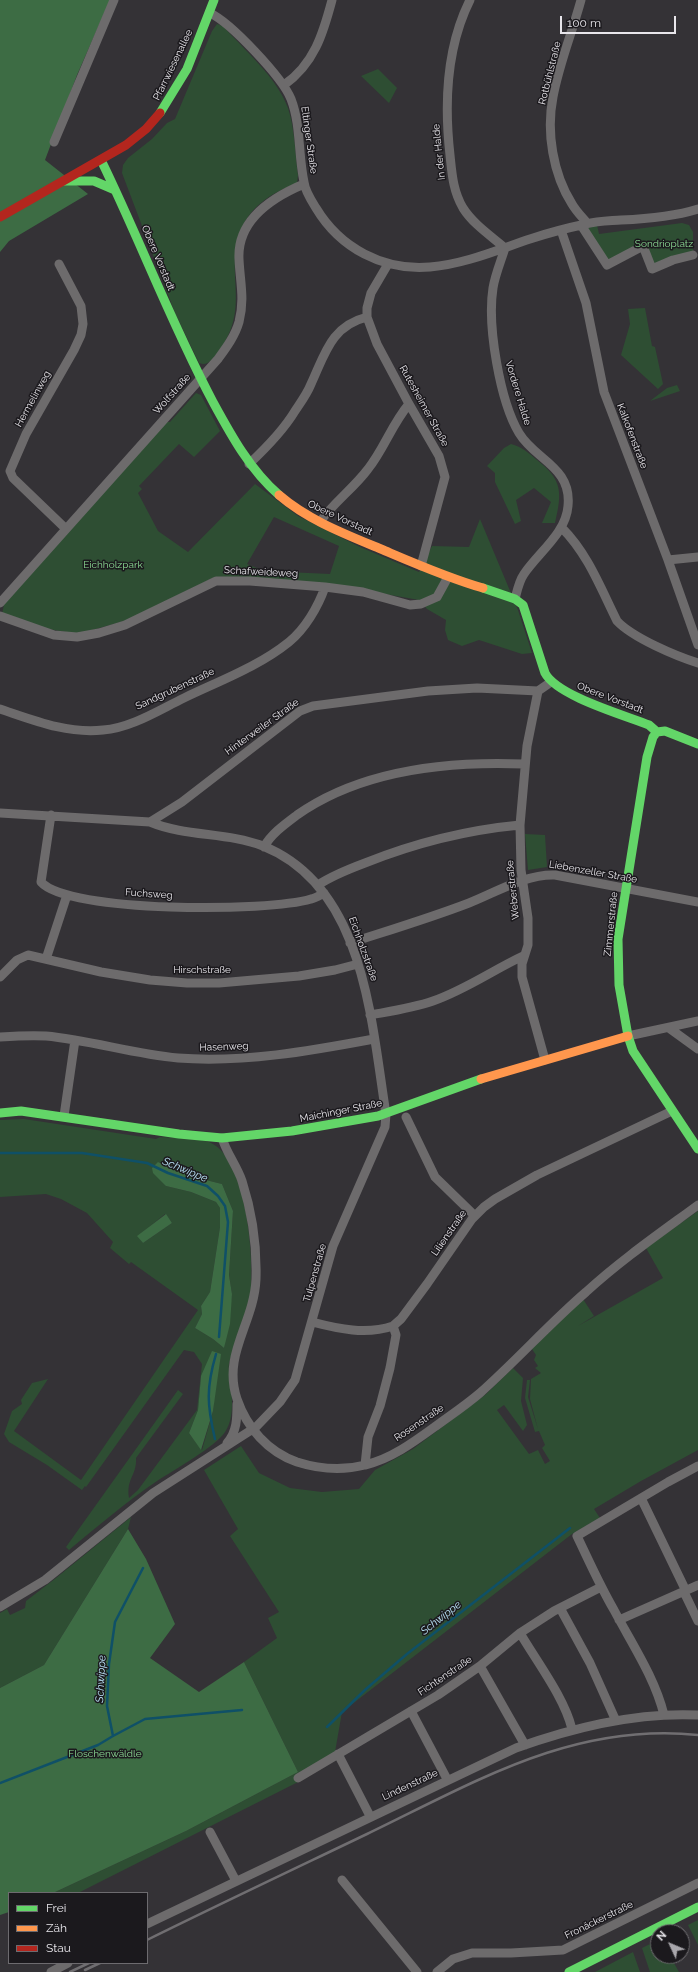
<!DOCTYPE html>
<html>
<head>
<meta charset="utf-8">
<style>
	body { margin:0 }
	#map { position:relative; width:698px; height:1972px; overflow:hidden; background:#343236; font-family:Raleway,sans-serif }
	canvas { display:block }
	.legend { position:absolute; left:8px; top:1892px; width:140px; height:72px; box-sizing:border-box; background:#1b191d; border:1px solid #6d6b6f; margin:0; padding:5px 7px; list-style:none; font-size:12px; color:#e8e6eb }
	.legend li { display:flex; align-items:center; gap:8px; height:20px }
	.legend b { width:20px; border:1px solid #6d6b6f }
	.north { position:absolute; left:650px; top:1924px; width:40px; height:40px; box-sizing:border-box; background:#1b191d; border:1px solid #6d6b6f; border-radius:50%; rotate:314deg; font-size:11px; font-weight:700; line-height:16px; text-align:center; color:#e8e6eb }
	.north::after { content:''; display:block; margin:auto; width:14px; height:18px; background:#a9a7ac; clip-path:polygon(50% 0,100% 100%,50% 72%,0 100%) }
	.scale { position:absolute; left:560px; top:16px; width:116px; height:18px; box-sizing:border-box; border:2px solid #e8e6eb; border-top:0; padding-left:5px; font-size:12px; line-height:14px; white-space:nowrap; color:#e8e6eb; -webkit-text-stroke:3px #1b191d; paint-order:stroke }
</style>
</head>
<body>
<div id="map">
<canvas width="698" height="1972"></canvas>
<ul class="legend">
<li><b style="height:5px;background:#63d668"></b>Frei</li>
<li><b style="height:5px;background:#ff974d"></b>Zäh</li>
<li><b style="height:5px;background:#b3261e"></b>Stau</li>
</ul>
<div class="north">N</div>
<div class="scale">100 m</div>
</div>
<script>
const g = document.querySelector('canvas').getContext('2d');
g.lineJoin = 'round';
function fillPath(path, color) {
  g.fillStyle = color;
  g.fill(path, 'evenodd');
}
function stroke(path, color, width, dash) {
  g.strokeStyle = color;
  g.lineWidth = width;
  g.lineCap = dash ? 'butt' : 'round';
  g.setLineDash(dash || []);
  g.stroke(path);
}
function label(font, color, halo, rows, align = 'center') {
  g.font = font + ' Raleway,sans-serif';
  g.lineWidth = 3;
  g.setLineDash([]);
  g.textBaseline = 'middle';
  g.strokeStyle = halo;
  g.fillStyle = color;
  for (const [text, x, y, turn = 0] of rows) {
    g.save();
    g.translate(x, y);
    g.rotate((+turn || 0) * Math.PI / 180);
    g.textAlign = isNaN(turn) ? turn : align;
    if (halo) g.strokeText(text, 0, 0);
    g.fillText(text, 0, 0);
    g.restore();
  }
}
const green = new Path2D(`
	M217,24L223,26C245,51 276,76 288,108C295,129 295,153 298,175L297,183C272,193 249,206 240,233C225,276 251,307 219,351C215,356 210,364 203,364L199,363L175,313L122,173L123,165L128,158L152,139L167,123L175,119L212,31Z
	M378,69L397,88L389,103L361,76Z
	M682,223L689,225L693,232V255L652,269L643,247L607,265L582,230L597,225L599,234Z
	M645,308L652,346L655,347L663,384L658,389L621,355L630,324L628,309Z
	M677,385L680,391L650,401L667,388Z
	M196,393L201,395L220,431L194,457L179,444L139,486L142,489L138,493L158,531L188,552L255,484L298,516L360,547L419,572L432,546L469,547L480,519L518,610L532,653L522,654L479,640L462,646L448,640L445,630L446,620L427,609L419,600L328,584L215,577L128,620L78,634L42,628L2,614L5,600L165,422H170ZM274,517L339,546L330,574L264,571L247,564Z
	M511,444C522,447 529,453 537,460C563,480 562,493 555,523H542L551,502L534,488L516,500L521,521L515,524L495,482V473L487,466L504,448Z
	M525,834L545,835L547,867L528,870Z
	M24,1119L156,1139L160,1137C172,1138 202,1138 211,1143C249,1161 255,1267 250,1304C246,1324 234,1344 229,1364C228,1368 230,1374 230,1379C232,1395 235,1418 225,1432C215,1447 174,1470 157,1481C126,1502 98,1526 69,1550L66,1547L178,1390L183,1394L136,1458C137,1476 126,1478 129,1498L138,1490L197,1410L202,1364L194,1352L184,1350L86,1487L85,1486L82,1490L47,1465L9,1442L4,1434L12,1411L22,1404L21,1400L32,1383L48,1379L14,1431L81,1480L198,1310L131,1262L129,1264L110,1248L113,1242L87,1213L61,1199L46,1194L0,1197V1120ZM158,1162L198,1178L222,1184L233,1211L229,1275L232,1294L224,1348L213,1339L195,1328L202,1314L201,1306L210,1292L220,1227V1208L216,1202L191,1192L166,1186ZM165,1214L172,1223L143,1243L138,1236ZM201,1376L215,1386L213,1411L202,1450L189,1433L198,1410Z
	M698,1211V1450L641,1481L594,1509L600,1518L572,1534L342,1712L335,1752L306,1778L78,1893H53L186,1831L298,1772L244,1662L277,1638L268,1618L279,1612L230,1536L238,1529L204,1470L241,1446L259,1473L290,1488L322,1492L359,1489L375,1470L413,1449L485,1395L513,1368L523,1378L521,1401L527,1425L523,1431L504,1405L497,1410L529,1454L538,1450L545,1464L550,1461L542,1448L545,1445L539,1431L535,1432L525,1398L527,1380H530L528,1397L538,1429L530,1399L531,1379L541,1373L535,1368L538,1366L534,1360L536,1355L532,1349L583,1299L594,1316L578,1326L663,1278L646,1248Z
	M131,1517L128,1529L44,1665L0,1688V1613L7,1609L10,1615L25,1608L26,1601L56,1578Z
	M698,1920V1945L688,1925Z
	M658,1940V1956H670L679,1972H650L642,1948Z
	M633,1952L640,1972H595Z`);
const forest = new Path2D(`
	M0,0H110L77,75L45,160L88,194L9,241L0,252Z
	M158,1162L198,1178L222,1184L233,1211L229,1275L232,1294L230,1324L224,1348L213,1339L195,1328L202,1314L201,1306L210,1292L220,1227V1208L216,1202L191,1192L166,1186L153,1173L152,1168Z
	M166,1214L172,1223L143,1243L137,1236Z
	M212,1351L221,1354L213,1411L201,1450L189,1433L198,1410L201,1376Z
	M128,1529L146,1559L175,1624L150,1658L199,1692L244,1662L298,1772L186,1831L53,1893H9V1912L0,1915V1688L44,1665Z`);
const stream = new Path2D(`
	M0,1153H82L147,1163L168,1173L207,1186L218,1196L225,1206L228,1222L219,1337
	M215,1439C207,1405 206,1388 216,1354
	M143,1568L115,1622L109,1664L107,1706L113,1736L145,1719L242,1710
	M327,1727L366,1689L407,1654L570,1528
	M0,1783L98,1745L113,1736`);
const street = new Path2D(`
	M470,0C446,48 444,102 450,155C452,174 453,191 463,208C473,224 491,236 505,248
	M581,0C572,33 559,64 553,97C546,132 553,174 572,204C576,211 582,217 587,223
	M210,13C231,23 282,77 291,99C301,125 298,154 304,182C305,191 311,200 316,208C340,248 383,271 430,267C465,264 497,250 530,239C548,233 567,228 586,224C598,221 609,221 621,220C644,219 676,216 698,209
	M284,85C314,64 323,34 332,0
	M54,142L114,0
	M581,225L607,265L643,246L652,269L673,260L693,255
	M561,230L586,303L604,392L668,560L698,645
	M505,248C501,261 495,275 493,288C487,326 500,401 519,433C535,460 572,467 568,506C566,533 539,552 524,574C519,581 517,591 515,599
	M59,264L81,306L83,324L81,335L74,350L26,434L10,471L13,478L65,528
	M388,264L371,293L367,308V317L377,344L409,404L439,456L445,477L421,566
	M249,464C266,448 283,431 295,411C301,402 307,394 311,384C325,354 331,326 367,317
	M320,522C333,503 354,488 368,469C384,449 392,424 409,404
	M562,528C588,554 601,589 617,621C633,638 676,656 698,663
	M668,560L698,557
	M0,603L218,359C226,348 235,336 239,322C245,299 240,282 239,259C237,219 273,197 304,184
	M0,616L54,635L77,637L99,633L125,625L216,581H250L325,587L363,592L410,605L421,604L437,597L448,577
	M538,691L527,746L520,825L521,870L528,918V945L522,964V977L545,1060
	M0,709C33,720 67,734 103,730C131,728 159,710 184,698C219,681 258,667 289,642C305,629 318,607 325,587
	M0,813L150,822L182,802L300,711L313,706L428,691L477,688L538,691L551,682
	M51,815L41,882C68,913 269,912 311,899C316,898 320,895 324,893
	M264,847C271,834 285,824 297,815C361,770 448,761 524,764
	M318,885C333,875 349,869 365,863C415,843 467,830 520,825
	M350,943C390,930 430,918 469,903C497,892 525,874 555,875L698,902
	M46,959L67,895
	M0,977L17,960L28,955L101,972L150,980L187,983H219L299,976L335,970L358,964
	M370,1015C392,1011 413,1008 433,1001C465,990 493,970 523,956
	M669,1028L698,1049
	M628,1036L698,1021
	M0,1037C15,1036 30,1035 46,1036C90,1040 133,1054 178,1058C243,1063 310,1051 374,1039
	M64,1116L75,1040
	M406,1117L435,1177L474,1215
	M222,1138C227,1154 237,1166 242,1181C252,1212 257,1246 256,1279C254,1324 222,1354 237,1399C247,1428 268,1452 297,1462C319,1469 342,1471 365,1465C391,1459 414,1442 436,1426C451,1415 466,1405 480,1393C517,1360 549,1324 586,1292C621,1260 660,1233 698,1205
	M312,1322C339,1329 366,1335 393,1326
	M227,1443C237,1432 237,1418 237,1404
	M365,1465L368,1437L380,1406L390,1368L396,1335L393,1326L401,1319L427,1284L472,1219L484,1207L495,1199L537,1175L672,1111
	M641,1498L686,1591
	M684,1592L698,1621
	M0,1607L45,1580L153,1493L256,1427L280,1402L295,1380L333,1246L385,1127L386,1114C371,1021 365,887 263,846C227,832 186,837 150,822
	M560,1608L590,1663L616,1721
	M619,1620L698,1585
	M520,1633C537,1662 564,1697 572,1729
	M480,1666L525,1745
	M411,1711L447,1779
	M664,1715C655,1678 632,1644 614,1610C600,1586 589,1561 577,1536L668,1482L698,1466
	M338,1754L370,1816
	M298,1778L438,1695L480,1666L520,1633L554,1611L601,1587
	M210,1832L236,1881
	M342,1880L417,1972
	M147,1924L516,1748C574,1727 636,1712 698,1715
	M51,1972L68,1963
	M437,1972L453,1959L472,1953H511L563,1950L698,1883`);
const fast = new Path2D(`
	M160,113L187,69L214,0
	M101,160C140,240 171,323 213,402C231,435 250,470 279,495
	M64,181H94L115,190
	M483,588L515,599L523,605L545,673C557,696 624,715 649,725L657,732L665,731L698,744
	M657,732L653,737L647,757L618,939L619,985L628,1036L633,1051L698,1149
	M0,1113L21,1111L179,1134L222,1138L292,1131L378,1116L481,1079
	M569,1972L698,1907`);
const slow = new Path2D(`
	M279,495C308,520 345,534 381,549C414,563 448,578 483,588
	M481,1079L628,1036`);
const jam = new Path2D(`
	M0,217L126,145L146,129L160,113`);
const rail = new Path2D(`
	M147,1940C220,1904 294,1869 367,1834C475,1782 573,1722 698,1735
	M85,1970L100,1963
	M70,1972L89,1963`);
const streetNames = [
	["Pfarrwiesenallee",173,65,-64],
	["Rotbühlstraße",550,73,-76],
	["Eltinger Straße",309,140,82],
	["In der Halde",439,152,-96],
	["Obere Vorstadt",158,258,67],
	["Vordere Halde",518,393,73],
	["Wolfstraße",172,394,-48],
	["Hermelinweg",33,399,-61],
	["Rutesheimer Straße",424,406,61],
	["Kalkofenstraße",632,436,69],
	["Obere Vorstadt",340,518,25],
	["Schafweideweg",261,572,3],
	["Sandgrubenstraße",175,689,-25],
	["Obere Vorstadt",610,698,21],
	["Hinterweiler Straße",262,727,-36],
	["Liebenzeller Straße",593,872,10],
	["Weberstraße",513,890,-96],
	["Fuchsweg",149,894,4],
	["Zimmerstraße",611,924,-84],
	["Eichholzstraße",363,949,70],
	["Hirschstraße",202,970],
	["Hasenweg",224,1047,-2],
	["Maichinger Straße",341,1111,-11],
	["Lilienstraße",449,1233,-55],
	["Tulpenstraße",315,1273,-74],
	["Rosenstraße",419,1423,-34],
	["Fichtenstraße",445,1676,-34],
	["Lindenstraße",410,1785,-25],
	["Fronäckerstraße",599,1920,-26]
];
const parkNames = [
	["Sondrioplatz",664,244],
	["Eichholzpark",113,565],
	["Floschenwäldle",105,1754]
];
const waterNames = [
	["Schwippe",185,1170,23],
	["Schwippe",441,1618,-38],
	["Schwippe",101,1679,-87]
];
fillPath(green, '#2e4e33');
fillPath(forest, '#3d6c44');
stroke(stream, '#0f5067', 2.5);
stroke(street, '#6d6b6c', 9);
stroke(fast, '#63d668', 9);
stroke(slow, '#ff974d', 9);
stroke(jam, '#b3261e', 9);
stroke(rail, '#706e71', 2.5);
label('10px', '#e8e6eb', '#1b191d', streetNames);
label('10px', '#8cdc95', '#1b191d', parkNames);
label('italic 11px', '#b8e1f4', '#1b191d', waterNames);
</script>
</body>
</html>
